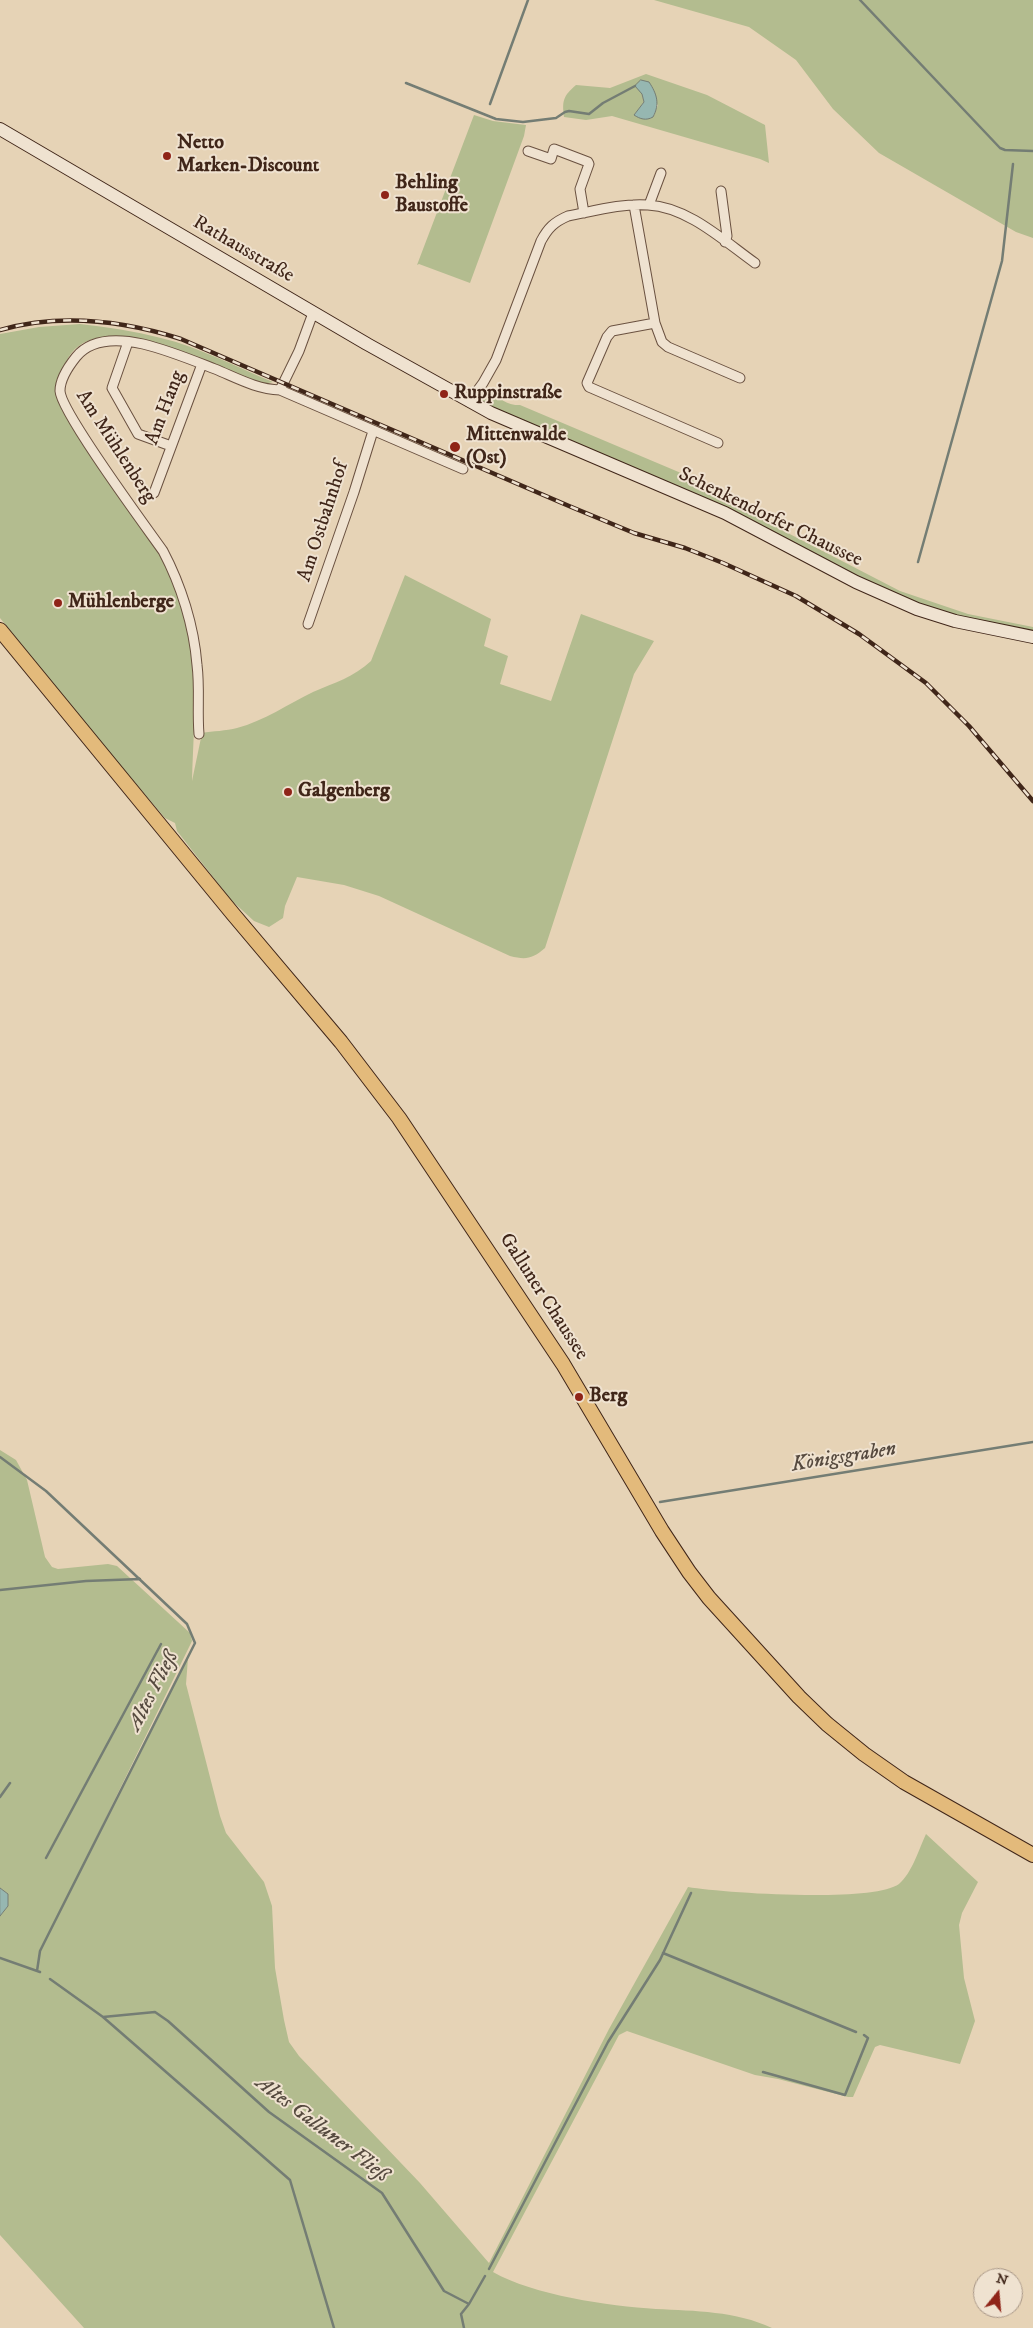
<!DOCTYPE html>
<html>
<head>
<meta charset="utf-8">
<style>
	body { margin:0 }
	#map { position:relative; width:1033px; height:2328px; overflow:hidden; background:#e6d3b6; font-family:"IM FELL DW Pica",serif }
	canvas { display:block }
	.north { position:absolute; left:973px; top:2268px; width:50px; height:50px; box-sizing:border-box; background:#efe2d0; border:1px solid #a99787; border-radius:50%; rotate:17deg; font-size:14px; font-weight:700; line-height:20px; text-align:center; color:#402619 }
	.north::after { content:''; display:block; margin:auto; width:18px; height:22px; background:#8f2418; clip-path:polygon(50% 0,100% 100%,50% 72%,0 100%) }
</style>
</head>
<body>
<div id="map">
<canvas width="1033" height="2328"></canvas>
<div class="north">N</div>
</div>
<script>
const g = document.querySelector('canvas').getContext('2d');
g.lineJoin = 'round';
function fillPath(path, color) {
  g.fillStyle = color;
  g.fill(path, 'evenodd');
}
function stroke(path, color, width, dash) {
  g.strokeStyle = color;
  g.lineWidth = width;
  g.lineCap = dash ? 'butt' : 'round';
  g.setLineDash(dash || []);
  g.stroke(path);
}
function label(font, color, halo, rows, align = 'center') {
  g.font = font + ' "IM FELL DW Pica",serif';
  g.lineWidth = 4;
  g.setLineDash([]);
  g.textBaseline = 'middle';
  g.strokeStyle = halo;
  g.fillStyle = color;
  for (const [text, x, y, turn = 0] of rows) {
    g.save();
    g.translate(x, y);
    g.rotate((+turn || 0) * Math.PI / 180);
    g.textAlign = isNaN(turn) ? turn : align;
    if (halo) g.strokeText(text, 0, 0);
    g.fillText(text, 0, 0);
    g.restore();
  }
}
const green = new Path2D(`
	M654,0H1033V238L1016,232L879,153L833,109L796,60L749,27Z
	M646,74L707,95L765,125L769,163L760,159L612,116L586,120L564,117C562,101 563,96 576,85L610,88ZM642,94L658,105L653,117L634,115L644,102Z
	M474,115L493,121L526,125L524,136L470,283L419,264L417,265Z
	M80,324C107,327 134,331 161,338C199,347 236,367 273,382C257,387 241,377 226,371C191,356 109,317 75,349C64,360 61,376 56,390L161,554C174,579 194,641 195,668C196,706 193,743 192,781L202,733C213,731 226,731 237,728C264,721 288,704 313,692C334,683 354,677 371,661L405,575L491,619L484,646L508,656L500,684L551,701L581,614L654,641L634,674L545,948C532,959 526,960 510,956L379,896L344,885L297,877L285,906L283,918L269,927L254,921L231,900L177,831L175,823L165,818L92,732L0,618V334L39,327Z
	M486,389C499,395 504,406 520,405L707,484L751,514L900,591L968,614L1033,627V632L957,617L918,604L872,585L749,518L493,408L482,402L479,396Z
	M0,1450L16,1460L27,1480L45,1557L52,1567L58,1569L108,1564L117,1566L190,1633L192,1641L79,1873L188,1658L186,1684L220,1816L226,1833L264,1882L272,1906L275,1968L284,2020L289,2042L299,2056L420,2183L489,2263L609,2029L688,1887C723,1893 873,1903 899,1884C912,1873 919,1849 926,1834L978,1882L962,1913L959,1925L964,1978L975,2021L960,2064L880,2045L875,2047L853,2097H848L778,2079L755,2075L627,2031L619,2035L493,2272C533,2295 609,2306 656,2309C695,2311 736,2311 772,2328H84L0,2235V1916L8,1906V1894L0,1888Z`);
const water = new Path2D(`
	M641,80L649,82C657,94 660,104 653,117C646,121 640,119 634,115L644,102L642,94L635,86Z
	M0,1888L8,1894V1906L0,1916Z`);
const stream = new Path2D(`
	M860,0L1000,148L1005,150L1033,151
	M406,83L496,119L523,122L556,118L565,112L569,111L589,114L603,103L635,86
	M490,104L528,0
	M918,562L1002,261L1013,164
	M0,1457L46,1491L187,1624L195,1643L50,1931L40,1951L37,1971
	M660,1502L1033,1442
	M0,1590L86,1581L140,1579
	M0,1797L10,1783
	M46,1858L161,1644
	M663,1953L856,2032
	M0,1958L40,1972
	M50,1979L103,2017L155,2012L168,2021L269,2112L382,2193L444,2291L469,2304L461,2314L464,2328
	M103,2017L290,2180L334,2328
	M763,2072L845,2095L868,2038L864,2035
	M489,2269L608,2042L660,1960L691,1893
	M469,2304L485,2276`);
const minor = new Path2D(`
	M528,151L551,159L554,149L588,162L589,164L580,189L584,213
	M721,191L727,236L725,242
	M634,205L655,323L662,342L668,347L740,378
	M649,205L661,173
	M655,323L612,331L607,337L587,383L589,387L718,443
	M128,342L112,388L138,434L171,446
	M280,390L299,351L313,313
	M469,402L483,383L496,360L541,241C548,228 554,222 568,216C594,211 622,203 648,205C688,207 724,241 755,263
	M154,493L202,364
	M308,624L354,492L373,431
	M199,734C197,711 200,688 197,665C194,626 181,585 163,551C146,527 61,412 60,391C60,379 68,367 76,357C92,337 120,339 143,344C168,350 192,360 215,369C237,378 256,389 280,390L463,469`);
const secondary = new Path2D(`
	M0,129L367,344L491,413L725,513L856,582L917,609L955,621L1033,637`);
const primary = new Path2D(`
	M0,630L233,914L341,1042L399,1118L563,1364L662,1531L689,1572L709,1598L799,1697L827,1724L864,1754L904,1782L1033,1855`);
const rail = new Path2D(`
	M0,330C61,313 121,320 181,339L569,506L634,533L685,548L723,563L796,596L859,634L926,683L969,726L1033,801`);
const markers = [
	[167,156,5,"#8f2418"],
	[385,195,5,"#8f2418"],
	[444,394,5,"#8f2418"],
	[455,447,6,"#8f2418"],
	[58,603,5,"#8f2418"],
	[288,792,5,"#8f2418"],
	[579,1397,5,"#8f2418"]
];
const poiNames = [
	["Netto",177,144],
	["Marken-Discount",177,167],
	["Behling",395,184],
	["Baustoffe",395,207],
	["Ruppinstraße",454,394],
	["Mittenwalde",466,436],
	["(Ost)",466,459],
	["Mühlenberge",68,603],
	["Galgenberg",298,792],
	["Berg",589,1397]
];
const streetNames = [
	["Rathausstraße",243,250,30],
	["Am Hang",166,408,-69],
	["Am Mühlenberg",115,447,57],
	["Schenkendorfer Chaussee",770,518,26],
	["Am Ostbahnhof",324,522,-72],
	["Galluner Chaussee",543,1297,57]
];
const waterNames = [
	["Königsgraben",844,1458,-9],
	["Altes Fließ",154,1691,-63],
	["Altes Galluner Fließ",322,2130,37]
];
fillPath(green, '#b3bc8f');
fillPath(water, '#96b7b1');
stroke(water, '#747d74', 1);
stroke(stream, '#747d74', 2.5);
stroke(minor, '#6a5140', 11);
stroke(secondary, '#402619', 14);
stroke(primary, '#402619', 16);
stroke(minor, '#efe2d0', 9);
stroke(secondary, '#efe2d0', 12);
stroke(primary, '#e3ba7b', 14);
stroke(rail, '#402619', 4.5);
stroke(rail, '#efe2d0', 2.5, [8]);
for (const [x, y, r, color] of markers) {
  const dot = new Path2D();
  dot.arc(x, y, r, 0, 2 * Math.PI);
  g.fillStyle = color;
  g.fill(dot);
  stroke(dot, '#efe2d0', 2);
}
label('bold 20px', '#402619', '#efe2d0', poiNames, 'left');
label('20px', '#402619', '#efe2d0', streetNames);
label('italic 21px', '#564a3f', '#efe2d0', waterNames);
</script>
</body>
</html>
